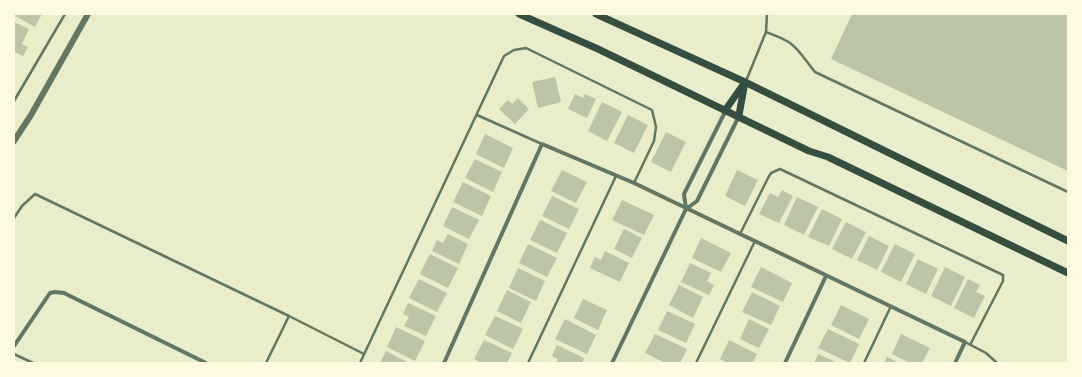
<!DOCTYPE html>
<html>
<head>
<meta charset="utf-8">
<style>
	body { margin:0 }
	#map { position:relative; width:1082px; height:377px; overflow:hidden; background:#e9edc9; font-family:"Archivo Narrow",sans-serif }
	canvas { display:block }
	.frame { position:absolute; inset:0; border:15px solid #fefae0; pointer-events:none }
</style>
</head>
<body>
<div id="map">
<canvas width="1082" height="377"></canvas>
<div class="frame"></div>
</div>
<script>
const g = document.querySelector('canvas').getContext('2d');
g.lineJoin = 'round';
function fillPath(path, color) {
  g.fillStyle = color;
  g.fill(path, 'evenodd');
}
function stroke(path, color, width, dash) {
  g.strokeStyle = color;
  g.lineWidth = width;
  g.lineCap = dash ? 'butt' : 'round';
  g.setLineDash(dash || []);
  g.stroke(path);
}
const building = new Path2D(`
	M16,14H42L35,27L15,16Z
	M852,14H1068V171L831,59Z
	M14,22L29,29L22,44L28,47L23,56L14,52Z
	M555,77L561,102L538,108L532,82Z
	M575,94L583,98L585,94L596,99L587,118L568,109Z
	M518,98L529,109L515,124L499,109L508,100L512,104Z
	M602,102L622,112L607,141L588,131Z
	M628,115L648,125L634,153L614,143Z
	M666,132L686,142L671,172L651,162Z
	M485,134L513,148L504,168L476,154Z
	M475,159L502,172L493,192L465,178Z
	M562,170L587,182L576,203L551,191Z
	M737,170L758,180L745,206L725,196Z
	M463,182L491,196L482,216L453,202Z
	M782,190L793,196L779,223L759,214L770,193L778,197Z
	M552,196L579,209L569,229L542,216Z
	M797,197L818,207L804,235L784,225Z
	M622,200L654,215L644,235L612,220Z
	M452,207L479,220L469,239L443,226Z
	M822,209L842,219L829,246L808,237Z
	M540,220L567,233L557,253L530,240Z
	M846,222L866,232L852,259L832,249Z
	M624,229L642,238L632,258L614,249Z
	M448,234L468,244L459,264L432,251L437,240L443,243Z
	M869,236L889,246L877,270L857,260Z
	M701,238L731,253L721,272L692,258Z
	M528,244L557,258L547,277L519,263Z
	M895,244L915,254L901,282L881,272Z
	M605,251L629,263L620,282L590,268L595,257L601,260Z
	M430,254L458,268L448,288L420,274Z
	M918,259L938,269L926,294L906,284Z
	M690,263L711,273L707,281L714,285L709,295L681,282Z
	M761,267L792,283L783,302L751,287Z
	M945,267L965,277L951,306L931,296Z
	M518,268L545,281L536,301L509,288Z
	M419,279L447,293L437,312L409,298Z
	M968,279L980,285L976,292L985,296L974,318L954,308Z
	M679,285L703,297L693,318L669,305Z
	M507,290L531,302L521,323L497,311Z
	M752,292L780,306L771,325L742,312Z
	M583,299L607,310L598,330L574,318Z
	M408,303L436,316L426,336L404,326L409,317L403,314Z
	M841,305L869,319L859,339L831,325Z
	M667,311L695,324L686,343L658,330Z
	M495,316L523,329L513,349L485,335Z
	M565,319L596,335L587,354L555,339Z
	M749,319L769,329L759,348L740,339Z
	M396,327L425,341L415,361L387,347Z
	M828,329L859,344L850,363L818,348Z
	M655,334L687,349L680,363H665L645,353Z
	M901,334L930,348L922,363H910L892,354Z
	M484,340L512,353L507,363H482L474,359Z
	M729,340L757,354L753,363H727L720,359Z
	M557,345L584,358L582,363H556L558,359L552,356Z
	M386,351L409,363H380Z
	M818,354L838,363H814Z
	M887,357L899,363H884Z`);
const service = new Path2D(`
	M766,32C774,35 783,38 790,43C800,50 807,63 815,72L1068,192
	M746,81L766,32L767,14
	M14,101L65,14
	M477,115L542,144
	M14,218L22,206L35,194L289,316L266,363
	M740,234L768,178L771,173L780,169L1003,275V281L970,345
	M289,316L364,354
	M965,342L986,353L997,363
	M14,354L33,363
	M360,363L504,56L514,50L526,48L652,110L656,127L654,141L634,183
	M528,363L616,176
	M696,363L755,241
	M864,363L891,306`);
const minor = new Path2D(`
	M686,209L684,194L726,110
	M14,346L50,293L55,292L64,293L206,363
	M444,363L542,144L634,183L965,342L955,363
	M612,363L686,209L697,201L739,116
	M785,363L826,276`);
const tertiary = new Path2D(`
	M14,141L31,115L88,14`);
const secondary = new Path2D(`
	M519,14L598,49L809,151L828,157L1068,273
	M596,14L745,82L1068,241
	M726,109L743,85
	M739,115L745,82`);
fillPath(building, '#bcc5a7');
stroke(service, '#617663', 2.5);
stroke(minor, '#617663', 4);
stroke(tertiary, '#617663', 6);
stroke(secondary, '#344e41', 7);
</script>
</body>
</html>
